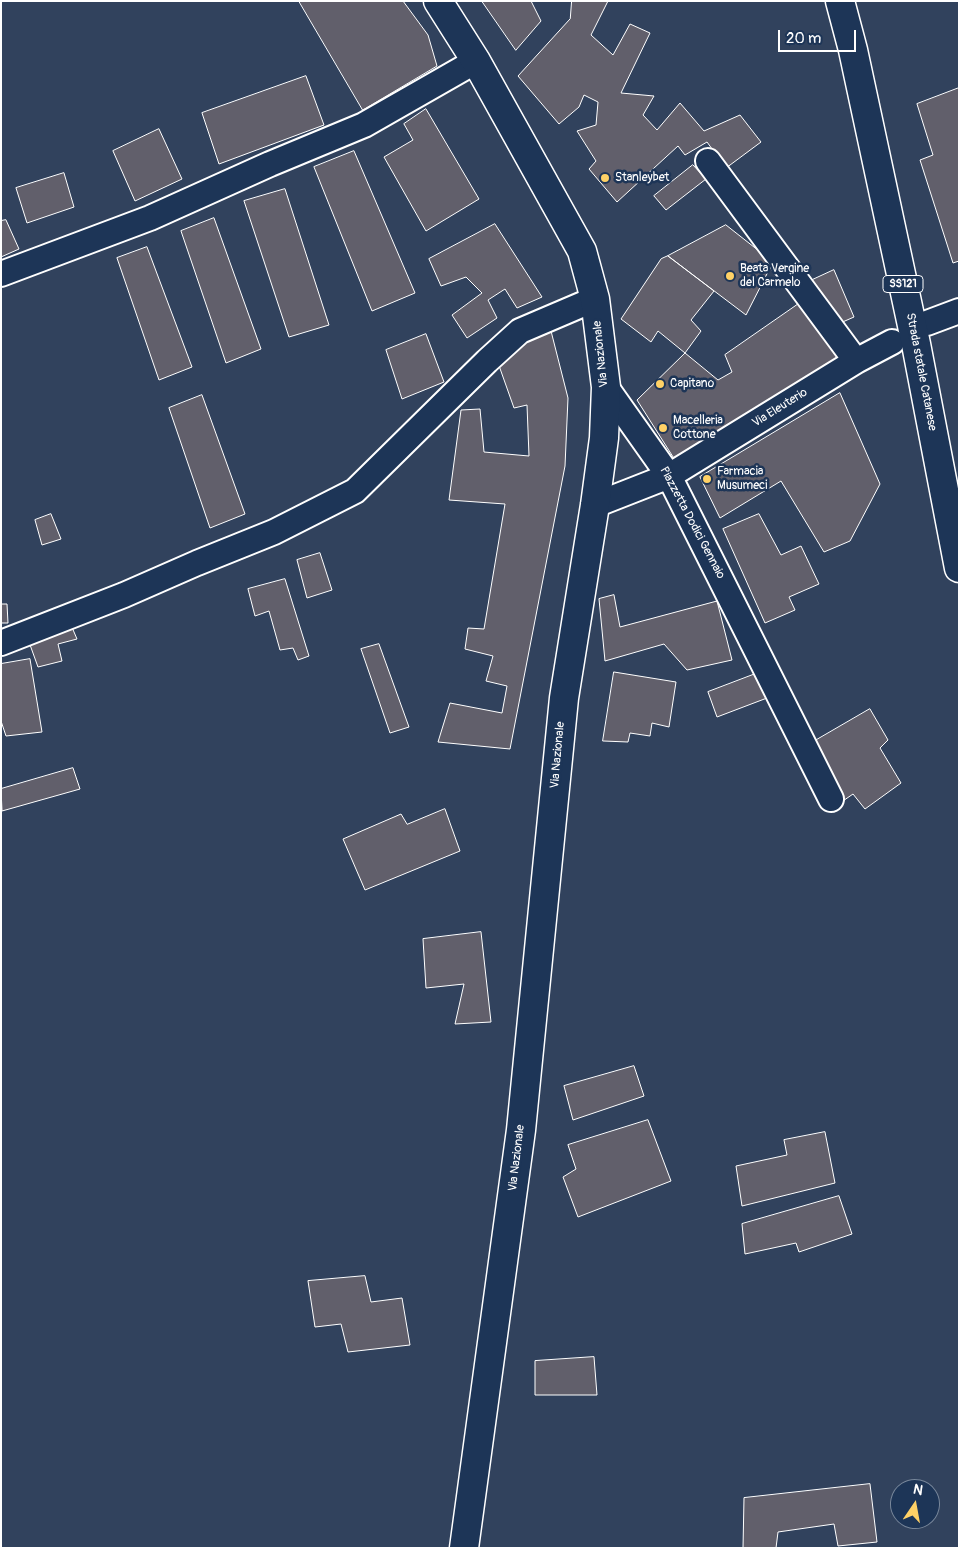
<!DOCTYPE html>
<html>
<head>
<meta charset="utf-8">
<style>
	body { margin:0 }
	#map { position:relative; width:960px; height:1549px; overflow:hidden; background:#31425d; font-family:Pangolin,sans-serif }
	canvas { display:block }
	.frame { position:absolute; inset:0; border:2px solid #fff; pointer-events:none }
	.north { position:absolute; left:890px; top:1479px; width:50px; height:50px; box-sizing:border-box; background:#1d3557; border:1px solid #77869a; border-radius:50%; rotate:12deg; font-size:14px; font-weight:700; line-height:20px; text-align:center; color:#fff }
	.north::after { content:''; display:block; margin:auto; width:18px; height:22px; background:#ffd166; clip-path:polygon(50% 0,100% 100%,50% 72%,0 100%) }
	.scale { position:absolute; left:778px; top:30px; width:78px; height:22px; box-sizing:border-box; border:2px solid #fff; border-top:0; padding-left:6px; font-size:15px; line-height:18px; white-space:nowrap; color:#fff; -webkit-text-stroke:4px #1d3557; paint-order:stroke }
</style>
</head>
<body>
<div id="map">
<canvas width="960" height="1549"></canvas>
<div class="frame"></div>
<div class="north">N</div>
<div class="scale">20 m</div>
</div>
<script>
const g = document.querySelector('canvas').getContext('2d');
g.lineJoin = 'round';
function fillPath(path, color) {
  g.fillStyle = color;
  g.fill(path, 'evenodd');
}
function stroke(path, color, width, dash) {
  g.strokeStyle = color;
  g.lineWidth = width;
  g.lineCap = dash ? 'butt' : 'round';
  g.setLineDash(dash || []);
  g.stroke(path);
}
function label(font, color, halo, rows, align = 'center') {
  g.font = font + ' Pangolin,sans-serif';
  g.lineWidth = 5;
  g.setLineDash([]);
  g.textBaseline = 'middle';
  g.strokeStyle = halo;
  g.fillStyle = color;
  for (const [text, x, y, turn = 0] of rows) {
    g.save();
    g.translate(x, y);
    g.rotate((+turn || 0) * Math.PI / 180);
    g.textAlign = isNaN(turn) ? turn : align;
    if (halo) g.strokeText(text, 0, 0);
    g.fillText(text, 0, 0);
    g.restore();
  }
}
const building = new Path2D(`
	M299,1H403L428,35L437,66L363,110Z
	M482,1H531L541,21L516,50Z
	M572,1H608L591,35L613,55L630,24L650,33L621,93L654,96L643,115L657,130L680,103L704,131L740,115L761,142L726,168L707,142L685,155L678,146L617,202L589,169L596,161L577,131L596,125L598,102L584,95L579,107L559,124L518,76L570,19Z
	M306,76L324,125L219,164L202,113Z
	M959,88V261L953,263L920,160L933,155L917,104Z
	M426,109L479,199L426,231L384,157L413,140L404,124Z
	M159,129L182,179L135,201L113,151Z
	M354,151L415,293L372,311L314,167Z
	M693,165L706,179L666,210L654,196Z
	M64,173L74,207L27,223L16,188Z
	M285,189L329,325L289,337L244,201Z
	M214,218L261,349L226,363L181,231Z
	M6,220L19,249L1,257V221Z
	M495,224L542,297L517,308L505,289L488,300L497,318L467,338L452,315L482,293L466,277L441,286L429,259Z
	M726,225L773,262L746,315L668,256Z
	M147,247L192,367L159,380L117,258Z
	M668,256L714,291L691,320L701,331L685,353L658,331L651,342L621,319L661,259Z
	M834,270L854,317L838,324L808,282Z
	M800,303L838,359L675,460L637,400L685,353L718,380L732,372L725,355Z
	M550,327L568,398L565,466L510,749L438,742L450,703L502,713L507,686L486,681L493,656L465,649L468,628L484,629L505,504L449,500L461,410L480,409L484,452L529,456L527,405L514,408L497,360L522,341Z
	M426,334L444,382L402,399L386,350Z
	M840,393L880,484L850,541L824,552L781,481L720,518L700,477Z
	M202,395L245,514L210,528L169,408Z
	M51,514L61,539L42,545L35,520Z
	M759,514L781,555L801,546L819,584L789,597L795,610L765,623L723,529Z
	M320,553L332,590L307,598L297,560Z
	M285,579L309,656L298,660L293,648L280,650L269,611L255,616L248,589Z
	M614,595L620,627L717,601L732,660L687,670L664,644L605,661L599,599Z
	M1,604H7L8,623H1Z
	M71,625L77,639L58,644L62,661L38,667L29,642Z
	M379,644L409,727L390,733L361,649Z
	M30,659L42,732L6,736L1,721V664Z
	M614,672L676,682L669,727L652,723L650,736L630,733L628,742L603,741Z
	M758,673L767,698L717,717L708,692Z
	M870,709L888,740L880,748L901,783L865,809L853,794L840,803L808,745Z
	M73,768L80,789L2,811L1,789Z
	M445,809L460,851L365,890L343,839L401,814L407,824Z
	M481,932L491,1022L455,1024L464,984L426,988L423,939Z
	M634,1066L644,1096L573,1120L564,1086Z
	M648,1120L671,1181L578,1217L563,1177L576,1169L568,1145Z
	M825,1132L835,1183L742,1206L736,1166L787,1155L784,1140Z
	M839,1196L852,1234L799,1252L796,1243L745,1254L742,1224Z
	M365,1276L371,1302L402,1298L410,1345L348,1352L341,1324L315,1327L308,1281Z
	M594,1357L597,1395H535V1361Z
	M870,1484L877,1542L838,1546L834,1524L778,1532L776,1548H743L744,1498Z`);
const street = new Path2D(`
	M708,161L856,361
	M1,274L150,218L270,164L364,125L476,61
	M927,323L959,311
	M606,387L669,476L831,799
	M595,505L669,476L856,361L892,342
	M1,643L124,595L197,563L274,532L355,491L487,361L520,331L595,299`);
const secondary = new Path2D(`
	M438,1L476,61L582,251L595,299L606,387L604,438L595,505L564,698L521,1130L464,1548`);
const primary = new Path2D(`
	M840,1L853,50L916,344L959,568`);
const markers = [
	[605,178,5,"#ffd166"],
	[730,276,5,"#ffd166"],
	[660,384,5,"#ffd166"],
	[663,428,5,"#ffd166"],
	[707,479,5,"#ffd166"]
];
const shields = [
	[903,284,40]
];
const shieldNames = [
	["SS121",903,284]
];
const poiNames = [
	["Stanleybet",615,178],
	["Beata Vergine",740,269],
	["del Carmelo",740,283],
	["Capitano",670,384],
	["Macelleria",673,421],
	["Cottone",673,435],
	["Farmacia",717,472],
	["Musumeci",717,486]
];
const streetNames = [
	["Via Nazionale",601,354,-96],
	["Strada statale Catanese",921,372,79],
	["Via Eleuterio",780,408,-32],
	["Piazzetta Dodici Gennaio",692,523,62],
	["Via Nazionale",558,755,-85],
	["Via Nazionale",517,1158,-83]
];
fillPath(building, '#615f6b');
stroke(building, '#fff', 1);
stroke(street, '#fff', 28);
stroke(secondary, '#fff', 31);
stroke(primary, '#fff', 31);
stroke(street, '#1d3557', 24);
stroke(secondary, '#1d3557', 28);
stroke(primary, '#1d3557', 28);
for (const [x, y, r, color] of markers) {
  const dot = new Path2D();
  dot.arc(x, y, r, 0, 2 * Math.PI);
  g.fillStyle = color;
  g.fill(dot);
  stroke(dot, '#1d3557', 2);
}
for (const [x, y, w] of shields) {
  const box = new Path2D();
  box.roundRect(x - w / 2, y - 8.5, w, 17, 4);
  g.fillStyle = '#1d3557';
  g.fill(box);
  stroke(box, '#fff', 1);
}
label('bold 11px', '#fff', null, shieldNames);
label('12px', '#fff', '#1d3557', poiNames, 'left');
label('12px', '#fff', '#1d3557', streetNames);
</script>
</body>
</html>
